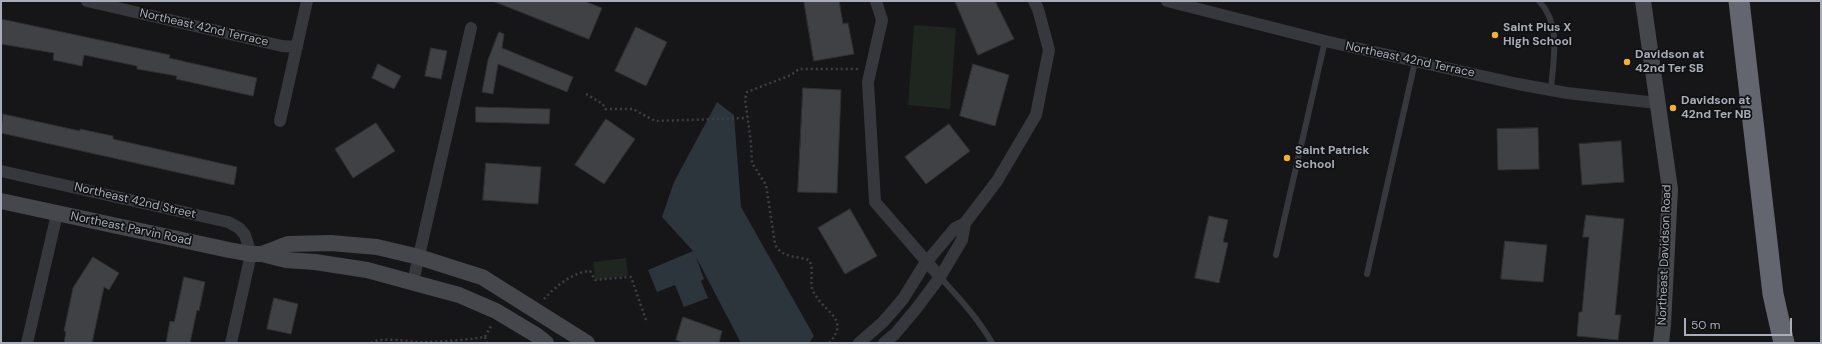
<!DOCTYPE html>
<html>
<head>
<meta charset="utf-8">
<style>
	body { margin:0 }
	#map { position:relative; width:1822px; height:344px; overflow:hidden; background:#161618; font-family:"DM Sans",sans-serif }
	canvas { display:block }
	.frame { position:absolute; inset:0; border:2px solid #a8adb8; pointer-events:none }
	.scale { position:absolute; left:1684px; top:318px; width:108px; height:18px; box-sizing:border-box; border:2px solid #a8adb8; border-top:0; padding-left:5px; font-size:12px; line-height:14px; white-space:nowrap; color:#a8adb8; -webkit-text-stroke:3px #111113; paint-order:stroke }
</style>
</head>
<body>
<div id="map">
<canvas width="1822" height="344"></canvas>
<div class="frame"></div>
<div class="scale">50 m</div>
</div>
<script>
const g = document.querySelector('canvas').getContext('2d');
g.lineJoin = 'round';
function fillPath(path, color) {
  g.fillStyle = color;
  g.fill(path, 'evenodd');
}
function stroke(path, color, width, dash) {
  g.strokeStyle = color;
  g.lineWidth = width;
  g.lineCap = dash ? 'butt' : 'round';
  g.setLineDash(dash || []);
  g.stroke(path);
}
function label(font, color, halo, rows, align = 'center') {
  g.font = font + ' "DM Sans",sans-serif';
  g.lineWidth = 3.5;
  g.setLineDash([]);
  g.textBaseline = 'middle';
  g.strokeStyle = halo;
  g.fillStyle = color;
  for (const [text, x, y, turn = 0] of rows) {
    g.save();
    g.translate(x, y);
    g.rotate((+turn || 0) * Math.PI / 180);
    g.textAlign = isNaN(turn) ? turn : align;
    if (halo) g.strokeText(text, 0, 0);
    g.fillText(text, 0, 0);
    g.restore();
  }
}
const green = new Path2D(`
	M914,25L956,28L950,109L908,105Z
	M626,258L628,276L595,280L593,262Z`);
const water = new Path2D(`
	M717,102L734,115L741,207L814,336L809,343H741L696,257L704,279L701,281L708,298L684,307L675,285L657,292L648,270L693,251L662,217L674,182Z`);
const building = new Path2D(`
	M493,1H584L602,8L589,39Z
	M804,1H839L843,24L848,23L854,54L814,61Z
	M955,1H995L1014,39L978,55Z
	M1,19L170,55L169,58L257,78L253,96L176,79L177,76L137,69V66L84,55L82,66L53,60L54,53L1,44Z
	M636,27L667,42L646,86L615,71Z
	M499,32L504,34L502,48L573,77L567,92L498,64L493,94L482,92L488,60Z
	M431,48L447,51L441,79L425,76Z
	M378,64L401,76L394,89L372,78Z
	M973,64L1009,75L995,126L960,116Z
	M803,88L841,90L837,193L798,192Z
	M476,107L550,109L549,124L476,122Z
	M3,114L80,131V129L113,136V139L237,167L234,185L1,133Z
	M606,119L635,139L604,184L575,165Z
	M376,123L395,151L353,178L335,149Z
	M949,124L970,151L926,184L905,157Z
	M1538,128L1539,169L1498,170L1497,129Z
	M1621,141L1624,182L1582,185L1579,144Z
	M486,163L541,167L538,204L483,200Z
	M850,209L877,256L845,274L818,228Z
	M1586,215L1624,219L1615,315H1621L1618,340L1577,336L1579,312H1582L1589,237H1583Z
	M1209,216L1228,220L1223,242L1228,243L1219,283L1195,278Z
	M1505,241L1547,245L1543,282L1501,279Z
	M93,257L119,273L109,290L104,287L92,343H64L66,332L64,331L73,288Z
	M184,277L205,282L199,311L197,310L190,343H166L170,321L174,322Z
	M274,298L298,304L291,334L267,329Z
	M683,317L722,331L719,343H684L676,340Z`);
const path = new Path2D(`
	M586,94L603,104L605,109H633L655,121L747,118
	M544,299C556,286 573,272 590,271L595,280L631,277L647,323
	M485,337L487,343
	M371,343C382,336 407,342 420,342C441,342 464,340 485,337L492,324
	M829,343C853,317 819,311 812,288C810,278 814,268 809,260C797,256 781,258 775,244L766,185L752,163L751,143L745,99L747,92L791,75L799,69H858`);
const lane = new Path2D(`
	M1539,1C1562,25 1553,60 1551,90
	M1276,255L1325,41
	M1367,274L1415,62
	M940,277C959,298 978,318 992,343`);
const street = new Path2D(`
	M87,1L282,46L297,47
	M876,1L882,20L868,82L875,202L940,277
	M1167,1L1325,41L1518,84L1567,93L1657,103
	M280,121L307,1
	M1,171L228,222L239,228L245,235L251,254L231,343
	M413,282L471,28
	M27,343L57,214
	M859,343L883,322L903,299L924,265L955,228L965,223L997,181L1036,115L1049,50L1038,9L1034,1
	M884,343L895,334L916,309L940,277L962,240L965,223`);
const secondary = new Path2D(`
	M1643,1L1670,189L1663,325L1661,343
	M1,201L229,250L251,254H262L286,260L315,262L367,270L459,295L496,311L536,335L546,343
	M262,254L288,244L331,243L377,247L419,257L482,277L587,343`);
const highway = new Path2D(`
	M1739,1L1773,294L1784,343`);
const markers = [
	[1495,35,4,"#f2b134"],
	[1627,62,4,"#f2b134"],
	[1673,108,4,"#f2b134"],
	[1287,158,4,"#f2b134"]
];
const streetNames = [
	["Northeast 42nd Terrace",204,28,13],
	["Northeast 42nd Terrace",1410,60,12],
	["Northeast 42nd Street",135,201,13],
	["Northeast Parvin Road",131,229,12],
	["Northeast Davidson Road",1665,255,-88]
];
const poiNames = [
	["Saint Pius X",1503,28],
	["High School",1503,42],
	["Davidson at",1635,55],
	["42nd Ter SB",1635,69],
	["Davidson at",1681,101],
	["42nd Ter NB",1681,115],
	["Saint Patrick",1295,151],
	["School",1295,165]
];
fillPath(green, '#1e261f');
fillPath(water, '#2c353c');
fillPath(building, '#404145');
stroke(building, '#303034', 1);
stroke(path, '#3d3f44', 2.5, [2, 3]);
stroke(lane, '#37383d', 6);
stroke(street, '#37383d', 12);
stroke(secondary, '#45474d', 16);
stroke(highway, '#63666e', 21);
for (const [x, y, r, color] of markers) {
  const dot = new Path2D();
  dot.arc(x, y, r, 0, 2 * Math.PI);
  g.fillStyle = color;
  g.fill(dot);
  stroke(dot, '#111113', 1.5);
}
label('12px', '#a8adb8', '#111113', streetNames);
label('bold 12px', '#a8adb8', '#111113', poiNames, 'left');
</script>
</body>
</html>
